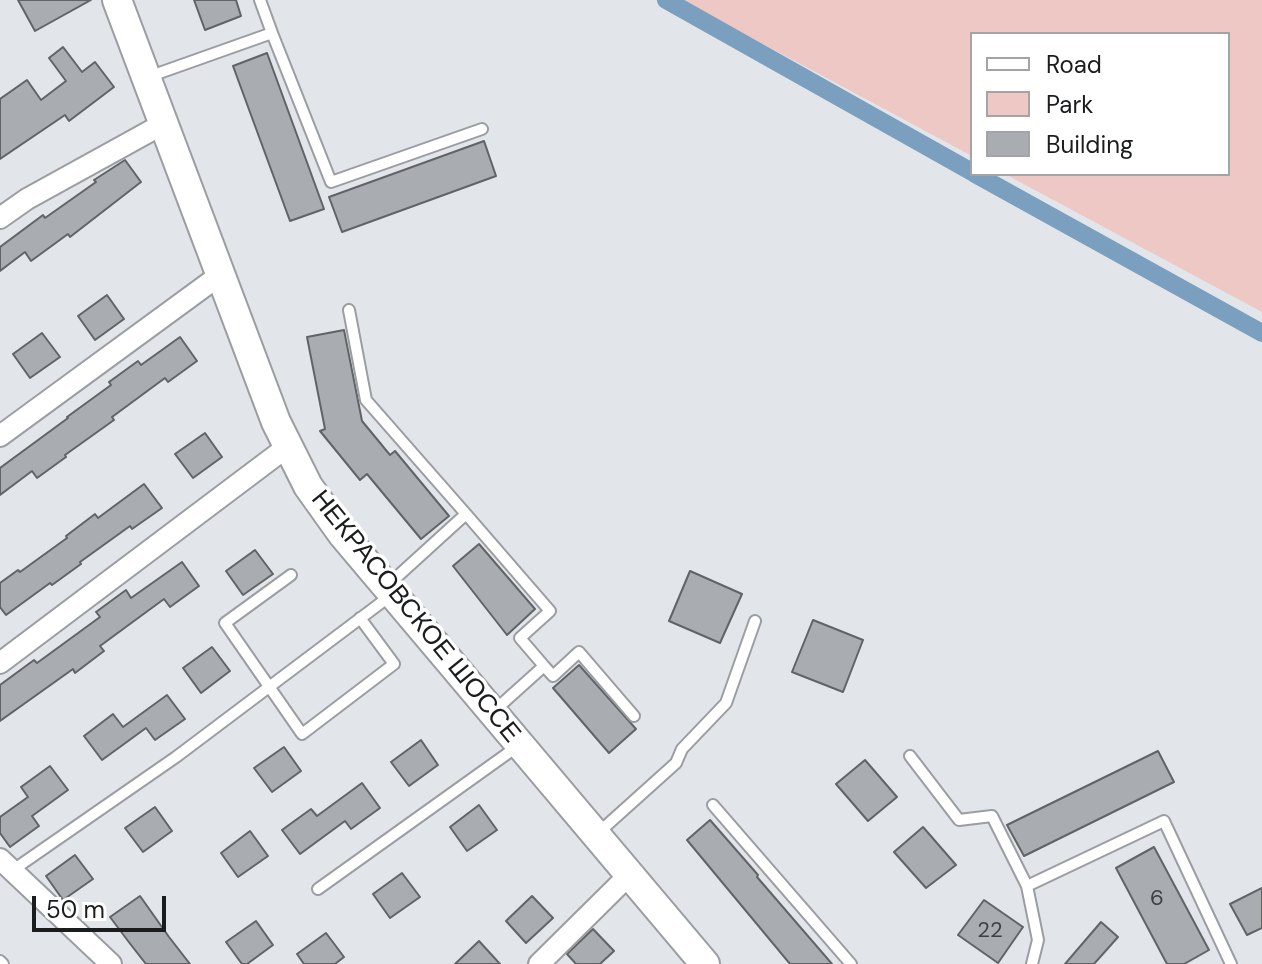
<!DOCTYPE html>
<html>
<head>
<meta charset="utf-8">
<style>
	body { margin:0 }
	#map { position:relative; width:1262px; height:964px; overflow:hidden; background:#e2e6ea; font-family:"DM Sans",sans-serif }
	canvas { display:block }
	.legend { position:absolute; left:970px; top:32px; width:260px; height:144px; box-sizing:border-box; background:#fff; border:2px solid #a4a4a5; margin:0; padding:10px 14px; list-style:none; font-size:24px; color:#1b1c1d }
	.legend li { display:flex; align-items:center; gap:16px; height:40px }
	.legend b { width:40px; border:2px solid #a4a4a5 }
	.scale { position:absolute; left:32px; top:896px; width:134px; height:36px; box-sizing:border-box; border:4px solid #1b1c1d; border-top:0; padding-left:10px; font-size:24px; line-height:28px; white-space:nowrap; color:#1b1c1d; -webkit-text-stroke:6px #fff; paint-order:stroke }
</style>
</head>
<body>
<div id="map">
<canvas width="1262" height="964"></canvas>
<ul class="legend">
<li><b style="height:10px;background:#fff"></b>Road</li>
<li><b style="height:22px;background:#edc8c4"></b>Park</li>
<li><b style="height:22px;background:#a9adb1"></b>Building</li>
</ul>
<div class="scale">50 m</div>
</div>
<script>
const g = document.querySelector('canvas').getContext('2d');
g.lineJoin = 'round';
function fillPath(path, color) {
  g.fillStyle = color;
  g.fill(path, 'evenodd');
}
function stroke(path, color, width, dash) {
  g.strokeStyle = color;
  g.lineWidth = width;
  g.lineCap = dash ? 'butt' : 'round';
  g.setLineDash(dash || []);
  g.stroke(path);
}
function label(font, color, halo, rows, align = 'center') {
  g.font = font + ' "DM Sans",sans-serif';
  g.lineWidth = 7;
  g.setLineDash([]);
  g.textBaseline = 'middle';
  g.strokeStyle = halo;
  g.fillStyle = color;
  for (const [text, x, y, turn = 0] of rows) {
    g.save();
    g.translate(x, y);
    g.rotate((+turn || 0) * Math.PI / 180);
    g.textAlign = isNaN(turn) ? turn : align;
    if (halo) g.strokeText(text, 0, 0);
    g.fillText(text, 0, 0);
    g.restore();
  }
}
const green = new Path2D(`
	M681,0H1262V312L1005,174H1228V34H972V156Z`);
const canal = new Path2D(`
	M666,0L972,172
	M975,174L1262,333`);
const building = new Path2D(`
	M18,0H91L35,31Z
	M194,0H236L241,16L205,30Z
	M63,47L82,72L95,62L114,87L69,121L65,115L0,159V99L27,80L41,100L66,81L49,58Z
	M267,53L324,209L290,221L233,66Z
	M484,141L496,176L342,232L329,197Z
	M125,160L141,182L70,237L68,234L31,261L25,252L0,271V247L43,215L45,218L96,182L94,180Z
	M107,295L124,319L95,340L78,316Z
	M344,330L362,421L390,455L395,451L449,516L421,539L367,474L360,480L320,431L325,429L307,337Z
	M42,333L60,357L30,378L13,354Z
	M180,337L197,361L168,382L165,378L112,417L114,420L65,455L66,457L37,478L32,471L0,495V468L68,418L67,417L111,385L109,382L138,361L141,365Z
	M205,433L222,457L193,478L175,454Z
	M144,484L162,508L132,529L130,526L80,562L81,564L52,585L50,583L6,615L0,607V583L18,570L20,572L67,538L66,536L95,514L98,518Z
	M479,544L535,609L507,635L453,566Z
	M255,550L273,574L243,595L226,571Z
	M182,562L199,586L170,607L164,599L100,646L104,651L75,673L73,669L0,721V685L34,660L37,663L100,617L96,612L126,590L131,598Z
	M690,571L742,594L720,643L669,621Z
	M813,620L863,640L843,692L792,672Z
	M212,647L230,671L201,693L183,668Z
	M579,665L636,729L609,753L553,688Z
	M167,695L185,719L155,740L146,728L102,760L84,736L113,714L123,727Z
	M421,740L438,765L409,786L391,762Z
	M284,747L301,771L272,792L254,768Z
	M1158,751L1174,782L1024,856L1007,825Z
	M865,760L897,797L868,821L836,784Z
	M50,766L68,790L32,816L39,826L10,847L0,833V817L28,797L21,787Z
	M362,783L380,808L351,829L345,821L300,854L282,830L311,809L317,816Z
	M479,805L497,830L467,851L450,827Z
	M155,807L172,831L143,852L125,828Z
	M710,820L758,875L757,877L832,964H790L687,840Z
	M923,827L956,865L926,888L894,852Z
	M250,831L268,856L238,877L221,853Z
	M1154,847L1209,950L1184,964H1167L1116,868Z
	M75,855L93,879L63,900L46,876Z
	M402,873L420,897L390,918L373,894Z
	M1262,888V928L1247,935L1230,904Z
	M140,896L169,937L190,964H146L128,941L110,917Z
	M532,896L553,918L526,943L506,921Z
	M984,900L1023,927L998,963L958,935Z
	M256,921L273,945L247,964H242L226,942Z
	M1101,922L1118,937L1094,964H1065Z
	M593,929L614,951L600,964H576L567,954Z
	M326,933L344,957L335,964H304L297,954Z
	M479,941L500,964H455Z`);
const service = new Path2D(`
	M260,0L272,33
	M148,77L272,33L331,182L482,129
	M349,310L366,400L466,514L388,585
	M466,514L550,611L520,638L544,666
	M291,575L225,623L302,734L394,664L360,618
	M494,711L544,666L553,676L579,652L634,716
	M910,756L959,820L992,816L1027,886L1164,821L1231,964
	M713,805L851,964
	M597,834L676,763L682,749L726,703L755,621
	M13,870L176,757L390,596
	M1027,886L1038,940L1032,964
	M318,889L518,746
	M0,961L3,964`);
const minor = new Path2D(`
	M0,218L27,199L163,124
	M0,436L220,275
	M0,663L287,447
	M0,859L111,964
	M539,964L629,875`);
const secondary = new Path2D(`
	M117,0L276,422L308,486L343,535L705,964`);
const numberNames = [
	["6",1157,899],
	["22",990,931]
];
const streetNames = [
	["НЕКРАСОВСКОЕ ШОССЕ",415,617,51]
];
fillPath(green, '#edc8c4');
stroke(canal, '#7b9fbe', 18);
fillPath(building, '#a9adb1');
stroke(building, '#606467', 2);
stroke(service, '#9a9ea2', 14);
stroke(minor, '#9a9ea2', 24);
stroke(secondary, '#9a9ea2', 32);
stroke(service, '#fff', 10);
stroke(minor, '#fff', 20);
stroke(secondary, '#fff', 28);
label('22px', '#3e4042', null, numberNames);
label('26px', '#1b1c1d', '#fff', streetNames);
</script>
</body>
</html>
